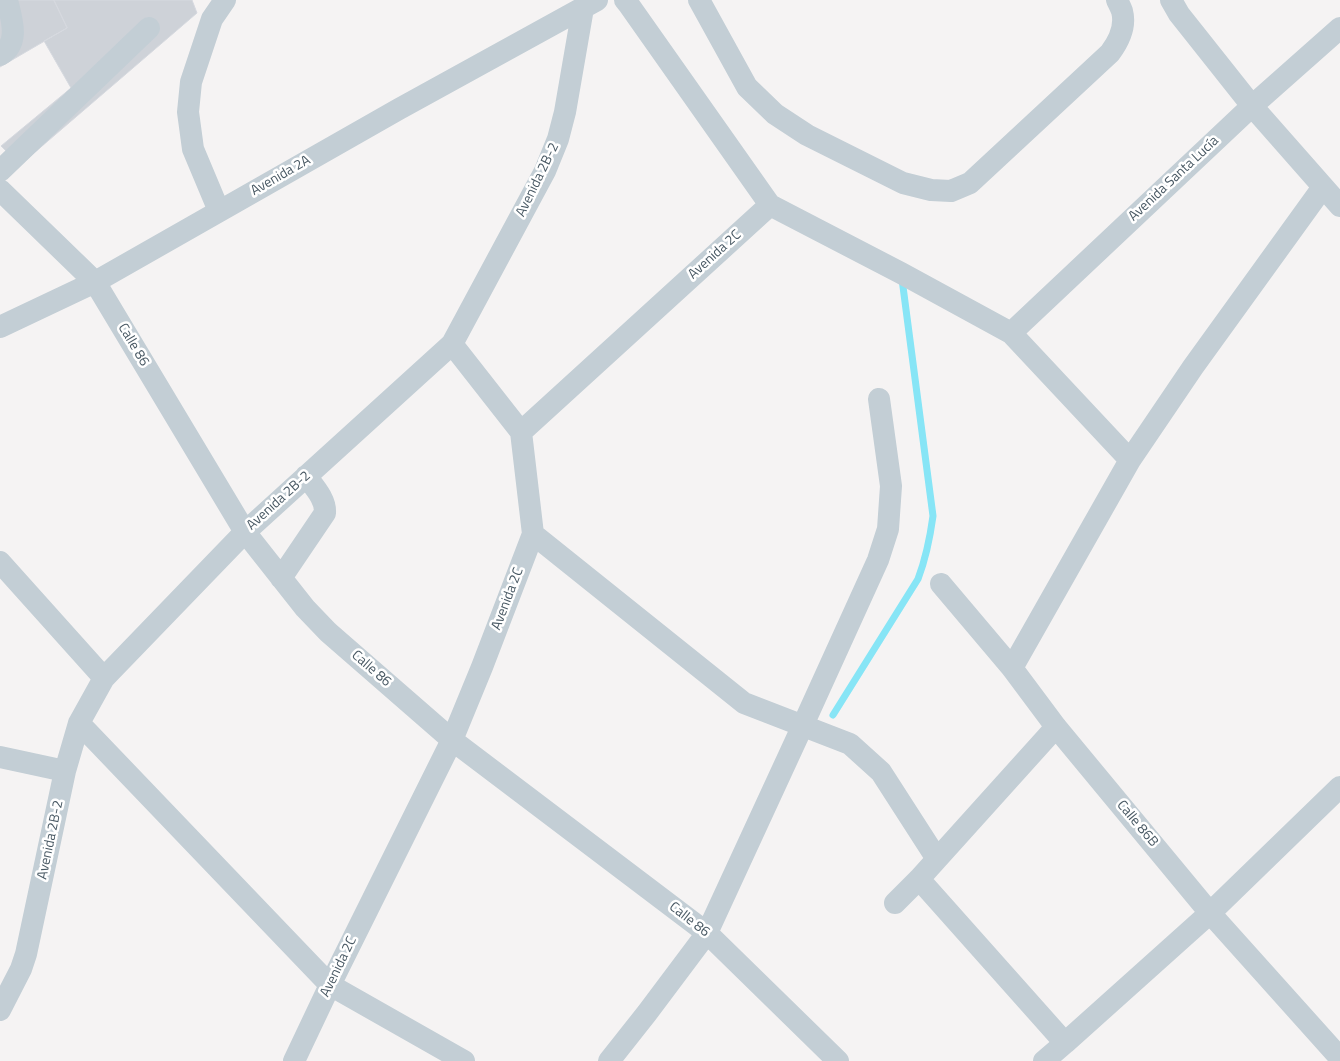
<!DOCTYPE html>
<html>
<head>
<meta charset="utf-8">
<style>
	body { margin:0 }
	canvas { display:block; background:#f5f3f3 }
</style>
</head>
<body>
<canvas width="1340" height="1061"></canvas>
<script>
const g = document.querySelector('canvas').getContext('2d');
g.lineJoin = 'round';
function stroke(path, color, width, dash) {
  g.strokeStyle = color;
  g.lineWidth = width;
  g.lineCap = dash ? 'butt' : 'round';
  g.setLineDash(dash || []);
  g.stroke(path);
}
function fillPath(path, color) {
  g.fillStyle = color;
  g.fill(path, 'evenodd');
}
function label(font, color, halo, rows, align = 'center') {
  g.font = font + ' "Titillium Web",sans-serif';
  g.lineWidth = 5;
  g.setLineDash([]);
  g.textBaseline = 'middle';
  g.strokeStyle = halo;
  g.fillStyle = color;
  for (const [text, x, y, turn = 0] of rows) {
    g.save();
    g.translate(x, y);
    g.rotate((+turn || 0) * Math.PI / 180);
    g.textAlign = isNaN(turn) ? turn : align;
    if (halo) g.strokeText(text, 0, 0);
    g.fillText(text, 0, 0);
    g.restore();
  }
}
const stream = new Path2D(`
	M833,715L918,579C926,558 930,538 933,516L902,279`);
const building = new Path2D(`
	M0,0H54L67,28L0,67Z
	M54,0H192L197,13L20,165L1,146L71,88L44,41L67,28Z`);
const minor = new Path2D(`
	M625,0L629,5L770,205L901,273L1011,333L1130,460
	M699,0L747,87L775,114L807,135L903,183L931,190L951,191L970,183L1110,53C1119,41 1126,26 1122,11C1121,8 1119,4 1117,0
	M1171,0L1179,14L1252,106L1340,206
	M0,55C21,43 11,18 7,0
	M0,171L149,28
	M0,190L95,282L245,532L305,608L328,632L452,740L707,933L838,1061
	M219,211L193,149L188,112L191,82L212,19L225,0
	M0,327L95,282L399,109L597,0
	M1011,333L1252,106L1340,28
	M452,344L521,432
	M533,534L744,703L850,744L881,772L937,859
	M0,562L104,678
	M281,578L325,513C326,499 314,487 306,476
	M941,584L1012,668L1056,727L1210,913L1340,1058
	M1012,668L1130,460L1193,367L1323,187
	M79,723L330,985L464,1061
	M0,757L65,771
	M919,879L1065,1043
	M895,903L919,879L1056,727
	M0,1010L21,969L26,954L65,771L79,723L104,678L245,532L452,344L545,171L558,139L565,112L583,8
	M294,1061L330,985L452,740L482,667L533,534L521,432L770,205
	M609,1061L647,1013L707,933L803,725L878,560L888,529L891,486L879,399
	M1044,1061L1065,1043L1210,913L1340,787`);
const streetNames = [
	["Avenida 2A",281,176,-30],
	["Avenida Santa Lucía",1174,179,-43],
	["Avenida 2B-2",538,180,-64],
	["Avenida 2C",715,255,-42],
	["Calle 86",133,345,59],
	["Avenida 2B-2",279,501,-42],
	["Avenida 2C",508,599,-69],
	["Calle 86",371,669,41],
	["Calle 86B",1137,824,50],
	["Avenida 2B-2",51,840,-78],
	["Calle 86",689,920,38],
	["Avenida 2C",339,967,-64]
];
stroke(stream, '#87e5f6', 7);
fillPath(building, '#ced2d8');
stroke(building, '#d6d9df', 1);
stroke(minor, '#c3ced5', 22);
label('14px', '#485863', '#fff', streetNames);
</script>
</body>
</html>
